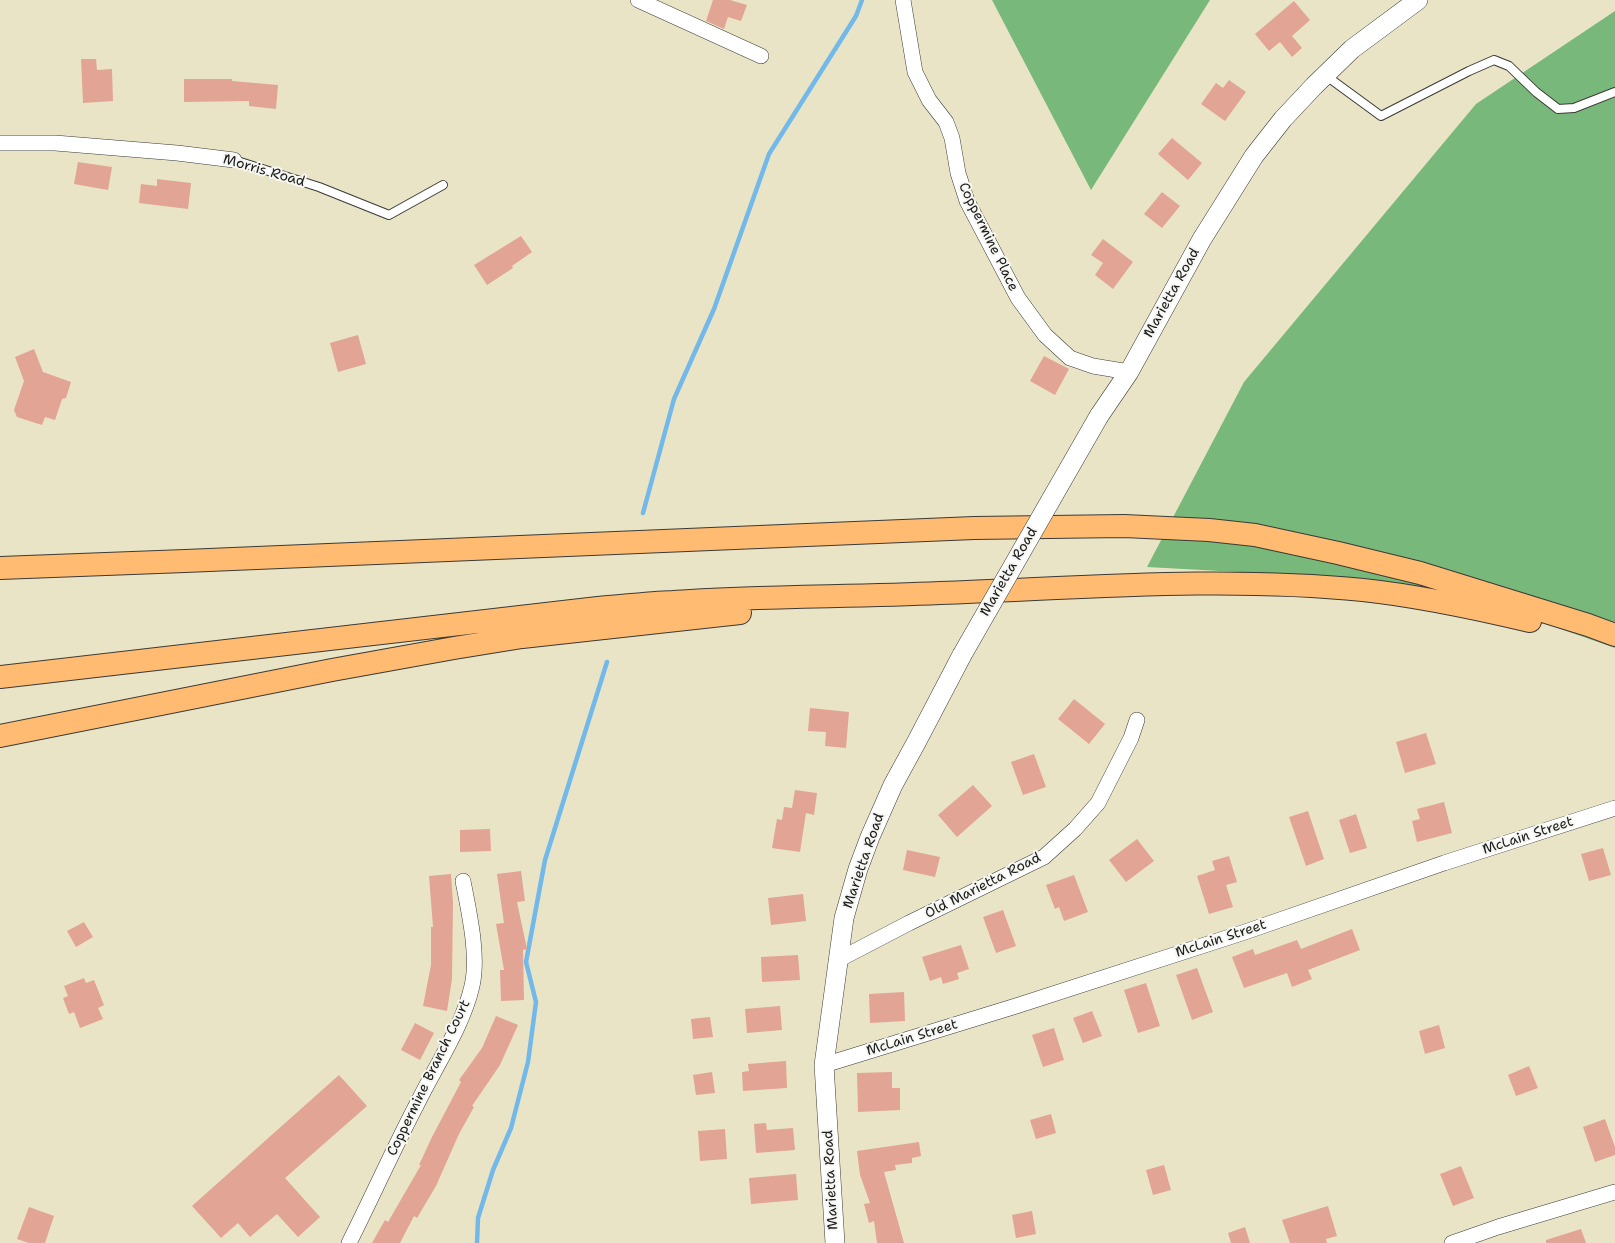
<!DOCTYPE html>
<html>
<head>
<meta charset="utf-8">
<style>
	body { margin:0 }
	canvas { display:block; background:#e9e4c6 }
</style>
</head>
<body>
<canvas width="1615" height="1243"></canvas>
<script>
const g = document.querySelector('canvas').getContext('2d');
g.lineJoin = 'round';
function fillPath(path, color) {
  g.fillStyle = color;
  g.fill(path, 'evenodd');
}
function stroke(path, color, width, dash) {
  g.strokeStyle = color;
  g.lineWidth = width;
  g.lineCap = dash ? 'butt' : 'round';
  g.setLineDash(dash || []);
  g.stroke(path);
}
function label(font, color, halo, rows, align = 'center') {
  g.font = font + ' "Shantell Sans",sans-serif';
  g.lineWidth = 4;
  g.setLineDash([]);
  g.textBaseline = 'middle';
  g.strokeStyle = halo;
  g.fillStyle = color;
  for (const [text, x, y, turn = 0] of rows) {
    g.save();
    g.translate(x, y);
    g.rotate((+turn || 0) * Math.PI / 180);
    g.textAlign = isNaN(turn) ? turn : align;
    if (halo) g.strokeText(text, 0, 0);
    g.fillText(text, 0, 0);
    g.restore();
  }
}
const forest = new Path2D(`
	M992,0H1210L1091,190Z
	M1615,11V648L1464,595L1294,575L1147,567L1244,382L1476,104Z`);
const stream = new Path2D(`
	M643,513L674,399L714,309L769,154L856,16L862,0
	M477,1243L478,1218L493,1170L511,1128L528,1062L536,1002L526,962L545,860L607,662`);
const building = new Path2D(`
	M713,0H730L747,5L741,21L728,17L724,29L706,21Z
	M1294,1L1310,20L1292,36L1302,48L1292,57L1280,42L1269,51L1255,34Z
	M81,59H96L97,70L112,69L113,101L83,103Z
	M184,79H232V81L278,85L276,109L249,106V101L184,102Z
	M1229,80L1246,92L1225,121L1201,104L1216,83L1223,88Z
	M1172,138L1202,163L1188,180L1158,154Z
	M78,162L112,167L108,190L74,184Z
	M157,179L191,183L188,209L139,203L141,184L157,186Z
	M1162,192L1180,206L1162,228L1144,214Z
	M521,236L532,252L512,266L513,268L487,285L474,265Z
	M1103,239L1133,262L1113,289L1095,275L1103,263L1091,255Z
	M358,335L366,364L338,372L330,343Z
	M34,349L43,372L71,382L66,398L62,399L55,420L45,417L42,425L17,417L14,410L24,381L15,357Z
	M1044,356L1069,369L1055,395L1030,381Z
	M1074,699L1105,724L1089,744L1058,719Z
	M810,708L849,712L846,748L825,746L826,732L808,731Z
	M1426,733L1436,764L1405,773L1396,742Z
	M1034,754L1046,787L1023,795L1011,762Z
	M973,785L992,806L957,837L938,815Z
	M795,790L817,793L814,815L806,813L800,852L772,848L777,819L782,820L784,807L792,808Z
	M1444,802L1452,833L1417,842L1412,821L1420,819L1417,809Z
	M1308,811L1324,859L1306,866L1289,817Z
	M1356,814L1367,848L1350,853L1339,820Z
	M490,829L491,851L460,852V830Z
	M1137,839L1154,861L1126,882L1109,860Z
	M1603,848L1611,875L1589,881L1581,854Z
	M907,850L940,857L935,877L903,870Z
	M1229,856L1237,882L1226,885L1233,907L1209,914L1197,876L1215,870L1212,861Z
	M521,871L525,901L517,902L527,949L523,950L524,1000L501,1001L500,970H504L496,924L504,923L497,874Z
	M451,874L453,903L452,979L447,1011L423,1006L431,965V927H433L429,876Z
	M1074,875L1088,912L1064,921L1059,907L1055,909L1046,885Z
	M803,894L806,921L771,925L768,898Z
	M1003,910L1016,946L996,953L983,917Z
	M84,922L93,937L76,947L67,931Z
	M1352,929L1360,950L1308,970L1312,979L1292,987L1287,973L1244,988L1232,957L1253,949L1255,955L1297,940L1301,949Z
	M961,945L969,969L957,973L959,979L943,984L941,977L930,981L922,957Z
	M798,955L800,980L762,982L761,957Z
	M1197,968L1213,1012L1192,1020L1176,975Z
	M84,978L86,983L94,980L104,1005L98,1008L103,1019L80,1028L74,1012L69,1014L63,998L68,996L64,986Z
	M1146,983L1160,1026L1138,1033L1124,990Z
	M904,992L905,1021L870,1023L869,994Z
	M780,1006L782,1030L747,1033L745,1009Z
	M1092,1011L1102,1036L1083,1043L1073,1018Z
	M496,1016L518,1025L500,1065L472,1106L474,1107L459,1134L436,1186L417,1218L414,1216L400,1243H372L385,1220L388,1222L421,1165H419L432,1137L461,1082L459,1080L482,1048Z
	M710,1017L713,1037L693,1039L691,1019Z
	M415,1023L434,1033L420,1060L401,1050Z
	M1439,1025L1445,1048L1425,1054L1419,1031Z
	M1054,1028L1064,1060L1043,1067L1032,1035Z
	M786,1061L787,1088L743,1091L742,1072L749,1071L748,1064Z
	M1529,1066L1538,1088L1516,1096L1508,1075Z
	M712,1072L715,1093L696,1095L693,1075Z
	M892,1072V1088H900V1110L858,1112L857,1073Z
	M339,1075L367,1106L285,1178L320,1217L298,1237L277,1214L250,1237L238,1223L221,1238L192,1206Z
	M1051,1114L1056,1133L1036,1139L1030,1120Z
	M1605,1119L1615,1147V1155L1595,1162L1583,1127Z
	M766,1123L767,1130L793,1128L795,1150L756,1153L754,1124Z
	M725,1129L727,1159L700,1161L698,1131Z
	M919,1142L921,1156L912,1158V1163L895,1165L896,1170L884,1172L904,1243H877L874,1221L869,1223L864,1204L870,1203L860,1175L857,1151Z
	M1164,1165L1171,1190L1153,1195L1146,1170Z
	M1461,1166L1474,1198L1453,1206L1440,1174Z
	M796,1174L798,1200L751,1204L749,1178Z
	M1328,1206L1337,1236L1326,1239L1327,1243H1290L1282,1220Z
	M29,1207L54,1216L45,1243H29L17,1239Z
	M1032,1211L1036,1234L1016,1238L1012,1215Z
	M1245,1227L1250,1243H1231L1228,1233Z
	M1581,1229L1586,1243H1546V1240Z`);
const service = new Path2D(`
	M1325,75L1381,116L1469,71L1494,60L1509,66L1536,92L1558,109L1574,108L1615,92
	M234,160L319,187L389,215L443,185`);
const minor = new Path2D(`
	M638,0L761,56
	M903,0L915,72L929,100L946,122L952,138L958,173L967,201L1018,298L1045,335L1070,358L1093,366L1129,372
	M0,143H55L177,153L234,160
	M838,960L909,923L1044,857L1075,829L1098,803L1131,738L1137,720
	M824,1065L1016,1006L1245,932L1444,863L1615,808
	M349,1243C372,1197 393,1150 417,1104C435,1067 463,1026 472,986C479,956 469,912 463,881
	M1452,1243L1498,1227L1615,1192`);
const tertiary = new Path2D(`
	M1099,416L1129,372L1202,239L1254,156L1283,119L1314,86L1352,49L1418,0
	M835,1243L824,1065L844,918L858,869L870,837L893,785L917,741L962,655`);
const motorway = new Path2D(`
	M0,568L185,561L974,528L1124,526L1209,530L1255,535L1338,553L1420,573L1588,625L1615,635
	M0,677L598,608C623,606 648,603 673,602C762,596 851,597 940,593C1081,588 1223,576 1363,590C1420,596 1475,608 1530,621
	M0,736L332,670L454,648L522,637L740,613`);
const tertiaryBridge = new Path2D(`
	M962,655L1099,416`);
const streetNames = [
	["Morris Road",264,171,16],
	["Coppermine Place",988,237,64],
	["Marietta Road",1172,293,-61],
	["Marietta Road",1009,572,-60],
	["McLain Street",1528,836,-18],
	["Marietta Road",864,861,-71],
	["Old Marietta Road",983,886,-27],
	["McLain Street",1221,939,-18],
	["McLain Street",912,1038,-17],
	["Coppermine Branch Court",429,1078,-64],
	["Marietta Road",831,1180,-93]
];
fillPath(forest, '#78b87a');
stroke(stream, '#72b9e9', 4.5);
fillPath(building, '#e2a495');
stroke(service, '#3b3a36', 10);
stroke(minor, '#3b3a36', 16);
stroke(tertiary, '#3b3a36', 20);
stroke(motorway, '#3b3a36', 24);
stroke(service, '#fff', 8);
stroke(minor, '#fff', 15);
stroke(tertiary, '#fff', 19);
stroke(motorway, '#ffbb71', 22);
stroke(tertiaryBridge, '#3b3a36', 20, []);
stroke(tertiaryBridge, '#fff', 19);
label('14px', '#1c1c1c', '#f6f6f2', streetNames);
</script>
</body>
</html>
